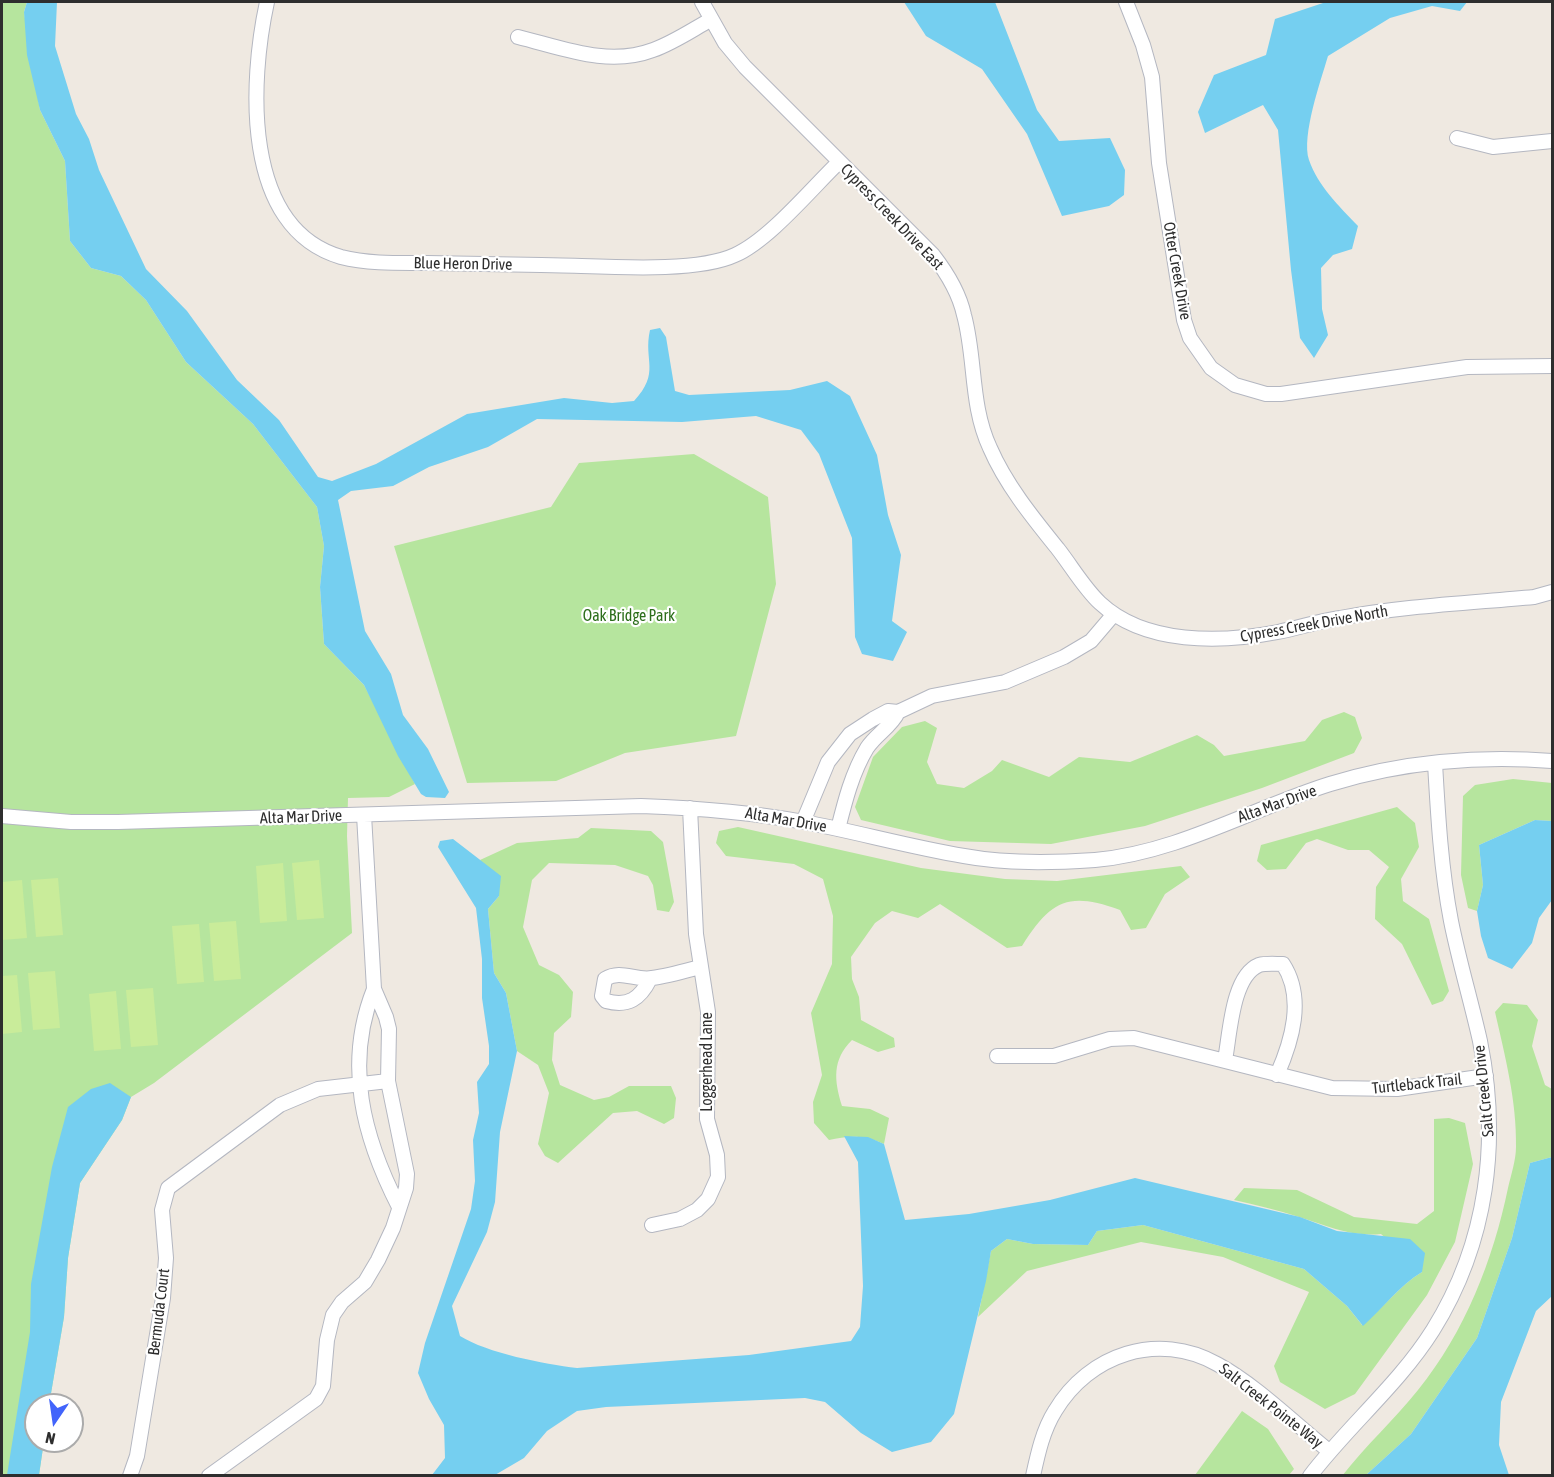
<!DOCTYPE html>
<html>
<head>
<meta charset="utf-8">
<style>
	body { margin:0 }
	#map { position:relative; width:1554px; height:1477px; overflow:hidden; background:#efe9e1; font-family:"Asap Condensed",sans-serif }
	canvas { display:block }
	.frame { position:absolute; inset:0; border:3px solid #2e2e2e; pointer-events:none }
	.north { position:absolute; left:24px; top:1393px; width:60px; height:60px; box-sizing:border-box; background:#fff; border:2px solid #ababab; border-radius:50%; rotate:193deg; font-size:16px; font-weight:700; line-height:24px; text-align:center; color:#2e2e2e }
	.north::after { content:''; display:block; margin:auto; width:21px; height:27px; background:#4264fb; clip-path:polygon(50% 0,100% 100%,50% 72%,0 100%) }
</style>
</head>
<body>
<div id="map">
<canvas width="1554" height="1477"></canvas>
<div class="frame"></div>
<div class="north">N</div>
</div>
<script>
const g = document.querySelector('canvas').getContext('2d');
g.lineJoin = 'round';
function fillPath(path, color) {
  g.fillStyle = color;
  g.fill(path, 'evenodd');
}
function stroke(path, color, width, dash) {
  g.strokeStyle = color;
  g.lineWidth = width;
  g.lineCap = dash ? 'butt' : 'round';
  g.setLineDash(dash || []);
  g.stroke(path);
}
function label(font, color, halo, rows, align = 'center') {
  g.font = font + ' "Asap Condensed",sans-serif';
  g.lineWidth = 4.5;
  g.setLineDash([]);
  g.textBaseline = 'middle';
  g.strokeStyle = halo;
  g.fillStyle = color;
  for (const [text, x, y, turn = 0] of rows) {
    g.save();
    g.translate(x, y);
    g.rotate((+turn || 0) * Math.PI / 180);
    g.textAlign = isNaN(turn) ? turn : align;
    if (halo) g.strokeText(text, 0, 0);
    g.fillText(text, 0, 0);
    g.restore();
  }
}
const green = new Path2D(`
	M2,2H27L24,12L40,110L65,161L70,241L91,268L121,276L146,300L186,362L253,424L317,507L324,546L320,587L324,644L364,685L415,784L389,797L348,798L347,836L352,933L154,1083L131,1097L122,1120L80,1183L68,1258L64,1317L49,1405H36V1441H44L39,1475L2,1476Z
	M694,454L768,497L776,584L736,736L625,753L556,781L467,783L394,546L551,507L579,463Z
	M1344,712L1355,717L1362,738L1354,753L1262,788L1145,826L1051,844L950,841L861,820L855,807L873,757L902,727L925,721L937,728L927,762L937,784L964,788L992,771L1002,760L1049,777L1079,757L1130,762L1197,735L1214,745L1224,756L1305,741L1322,720Z
	M1513,779L1552,783V821L1535,820L1479,845L1483,885L1477,911L1468,908L1461,875L1463,796L1475,785Z
	M1397,807L1415,823L1419,847L1401,879L1403,901L1429,919L1449,991L1443,1001L1432,1005L1402,944L1375,919L1376,887L1389,867L1369,850H1348L1317,839L1306,843L1286,869L1267,870L1257,861L1261,845Z
	M738,827L921,868L1005,879L1057,881L1181,866L1190,877L1165,894L1146,928L1131,930L1120,910C1067,891 1051,901 1022,946L1007,948L940,904L918,918L892,911L875,923L851,957L852,979L859,997L861,1020L894,1038L895,1047L878,1052L852,1040C832,1060 834,1080 842,1106L870,1109L889,1118L884,1144C865,1135 849,1135 829,1140L814,1123L813,1102L822,1075L811,1013L832,964L833,916L823,879L794,864L726,856L716,843L719,831Z
	M591,828L651,831L663,842L674,902L669,912L657,910L653,885L648,876L615,865L549,863L532,880L523,927L539,965L559,975L573,992L571,1017L554,1033L552,1060L560,1085L594,1100L609,1097L629,1086H671L676,1098L674,1118L664,1124L637,1111L613,1113L558,1163L545,1156L538,1144L549,1093L538,1065L517,1051L506,993L494,973L488,909L499,896L480,860L517,843L578,838Z
	M1503,1003L1527,1005L1538,1020L1532,1046L1545,1085L1552,1089V1157L1530,1163L1512,1238L1477,1338L1411,1434L1366,1475L1342,1476C1366,1445 1394,1420 1418,1390C1465,1332 1493,1260 1508,1188C1511,1175 1516,1160 1516,1147C1517,1102 1505,1056 1495,1012Z
	M1449,1118L1465,1123L1473,1164L1455,1242L1427,1295L1355,1394L1325,1409L1280,1382L1274,1366L1309,1292L1223,1257L1141,1242L1027,1271L978,1317L991,1251L1007,1239L1033,1244L1088,1245L1097,1231L1143,1225L1304,1269L1347,1306L1362,1325C1383,1308 1399,1286 1422,1272L1381,1234C1350,1237 1328,1226 1299,1217C1277,1210 1256,1205 1234,1200L1244,1188L1297,1190L1354,1217L1417,1224L1434,1211V1119Z
	M1242,1411L1268,1429L1294,1469L1289,1475H1195Z`);
const pitch = new Path2D(`
	M319,860L324,918L297,920L292,863Z
	M283,863L287,921L260,923L256,866Z
	M58,878L63,935L36,937L31,880Z
	M22,880L27,938L2,940V882Z
	M236,921L241,979L214,981L209,923Z
	M199,924L204,982L177,984L172,926Z
	M55,971L60,1028L33,1030L28,973Z
	M17,975L22,1032L2,1034V976Z
	M153,988L158,1045L131,1047L126,990Z
	M116,991L121,1049L94,1051L89,994Z`);
const water = new Path2D(`
	M27,2H57L55,46L76,114L89,139L99,170L146,269L187,311L237,380L279,420L318,477L332,481L376,464L467,414L564,398L612,403L634,401C661,372 643,361 650,330L660,328L666,337L675,391L689,395L790,390L827,381L850,396L877,455L888,515L901,555L892,621L907,632L893,661L862,654L855,637L852,538L819,454L801,430L756,416L682,422L537,419L488,447L429,467L393,486L351,491L338,500L365,631L391,674L403,715L428,749L449,792L445,798L426,797L421,794L398,756L364,685L324,644L320,587L324,546L317,507L253,424L186,362L146,300L121,276L91,268L70,241L65,161L40,110L27,55L24,12Z
	M904,2H995L1037,110L1059,141L1110,138L1125,170L1124,195L1109,206L1062,216L1027,134L982,69L926,36Z
	M1326,2H1467L1460,11L1432,6L1390,18L1328,56C1321,80 1301,136 1309,160C1318,186 1339,206 1358,226L1352,249L1333,255L1321,268L1322,309L1328,335L1314,358L1300,338L1291,270L1278,130L1263,105L1205,133L1198,112L1214,75L1266,55L1275,19Z
	M1535,820L1552,821V900L1539,918L1532,943L1512,969L1488,958L1481,936L1477,911L1483,885L1479,845Z
	M453,839L501,876L499,896L488,909L494,973L506,993L517,1051L500,1132L495,1202L487,1232L452,1306L460,1336C487,1353 544,1364 577,1368L749,1355L851,1341L860,1327L863,1286L858,1162L844,1136L868,1137L884,1144L905,1220L969,1214L1050,1200L1135,1178L1300,1217L1337,1231L1410,1239L1425,1253L1422,1272C1399,1286 1383,1308 1363,1326L1347,1306L1304,1269L1143,1225L1097,1231L1088,1245L1033,1244L1007,1239L991,1251L986,1281L954,1414L931,1442L892,1452L861,1433L825,1402L805,1398L606,1407L577,1411L547,1431L524,1458L495,1475H432L445,1458L444,1425L429,1399L418,1373L425,1343L471,1209L475,1181L473,1140L479,1113L477,1082L489,1064V1046L482,998V959L476,908L438,847L440,841Z
	M110,1083L131,1097L122,1120L80,1183L68,1258L64,1317L49,1405H36V1441H44L39,1475H7L30,1332L31,1284L52,1167L68,1107L91,1089Z
	M1552,1157V1296L1536,1311L1501,1402L1499,1445L1509,1475H1366L1411,1434L1477,1338L1512,1238L1530,1163Z`);
const street = new Path2D(`
	M267,2C250,80 241,228 341,257C368,264 399,263 427,263C465,264 503,264 541,265C591,265 692,275 735,255C769,240 811,189 839,162
	M702,2L725,43L745,67L933,255C947,273 959,292 964,315C976,359 970,405 990,448C1006,485 1033,518 1058,549C1072,567 1084,588 1100,603C1145,645 1221,643 1278,632C1298,628 1319,621 1340,618C1403,606 1469,603 1534,597L1552,592
	M1126,2L1143,45L1152,77L1159,163L1184,320L1190,338L1211,368L1235,385L1266,394H1281L1467,367L1552,366
	M518,37C563,48 608,67 653,50C673,43 692,30 710,20
	M1457,138L1493,147L1552,141
	M2,816L71,822H118L641,806C696,808 750,812 804,822C857,832 910,847 964,856C1007,864 1051,863 1095,860C1177,853 1253,808 1330,784C1401,762 1479,755 1552,761
	M803,822L828,762L850,734L873,719L888,711L898,712L932,696L1005,682L1064,657L1091,641L1114,614
	M838,829C845,801 852,773 867,748C876,734 891,727 898,712
	M650,979C640,999 628,1007 606,1001L602,996L605,979C621,969 635,981 652,978C668,976 685,971 700,967
	M374,989C344,1064 363,1137 399,1207
	M997,1056H1054L1110,1039L1134,1038L1332,1088L1397,1089L1486,1076
	M1225,1060C1230,1034 1232,976 1259,965C1266,963 1275,964 1283,964C1305,998 1292,1041 1277,1075
	M652,1225L680,1219L697,1210L708,1199L718,1177L717,1155L707,1119L708,1012L696,934L690,808
	M130,1476L137,1456L163,1298L166,1258L162,1210L168,1188L280,1105L318,1089L388,1081
	M209,1476L316,1399L323,1386L327,1340L333,1315L342,1302L365,1282L378,1260L393,1228L406,1188L407,1174L388,1081L389,1029L386,1017L374,989L364,815
	M1033,1476C1038,1453 1043,1430 1055,1411C1089,1354 1158,1331 1217,1364C1256,1385 1294,1423 1329,1451
	M1310,1476C1349,1425 1399,1384 1433,1330C1488,1242 1500,1140 1480,1041C1471,1001 1459,961 1451,921C1441,869 1438,816 1435,763`);
const streetNames = [
	["Cypress Creek Drive East",892,217,46],
	["Blue Heron Drive",463,264,1],
	["Otter Creek Drive",1177,271,80],
	["Cypress Creek Drive North",1314,624,-10],
	["Alta Mar Drive",1277,804,-20],
	["Alta Mar Drive",301,817,-2],
	["Alta Mar Drive",786,820,10],
	["Loggerhead Lane",707,1062,-90],
	["Turtleback Trail",1417,1084,-6],
	["Salt Creek Drive",1484,1091,-96],
	["Bermuda Court",159,1312,-83],
	["Salt Creek Pointe Way",1271,1406,38]
];
const parkNames = [
	["Oak Bridge Park",629,616]
];
fillPath(green, '#b6e59e');
fillPath(pitch, '#c9ec9a');
fillPath(water, '#75cff0');
stroke(street, '#b4b7c1', 16);
stroke(street, '#fff', 14);
label('16px', '#2e2e2e', '#fff', streetNames);
label('16px', '#2c6e1b', '#fff', parkNames);
</script>
</body>
</html>
